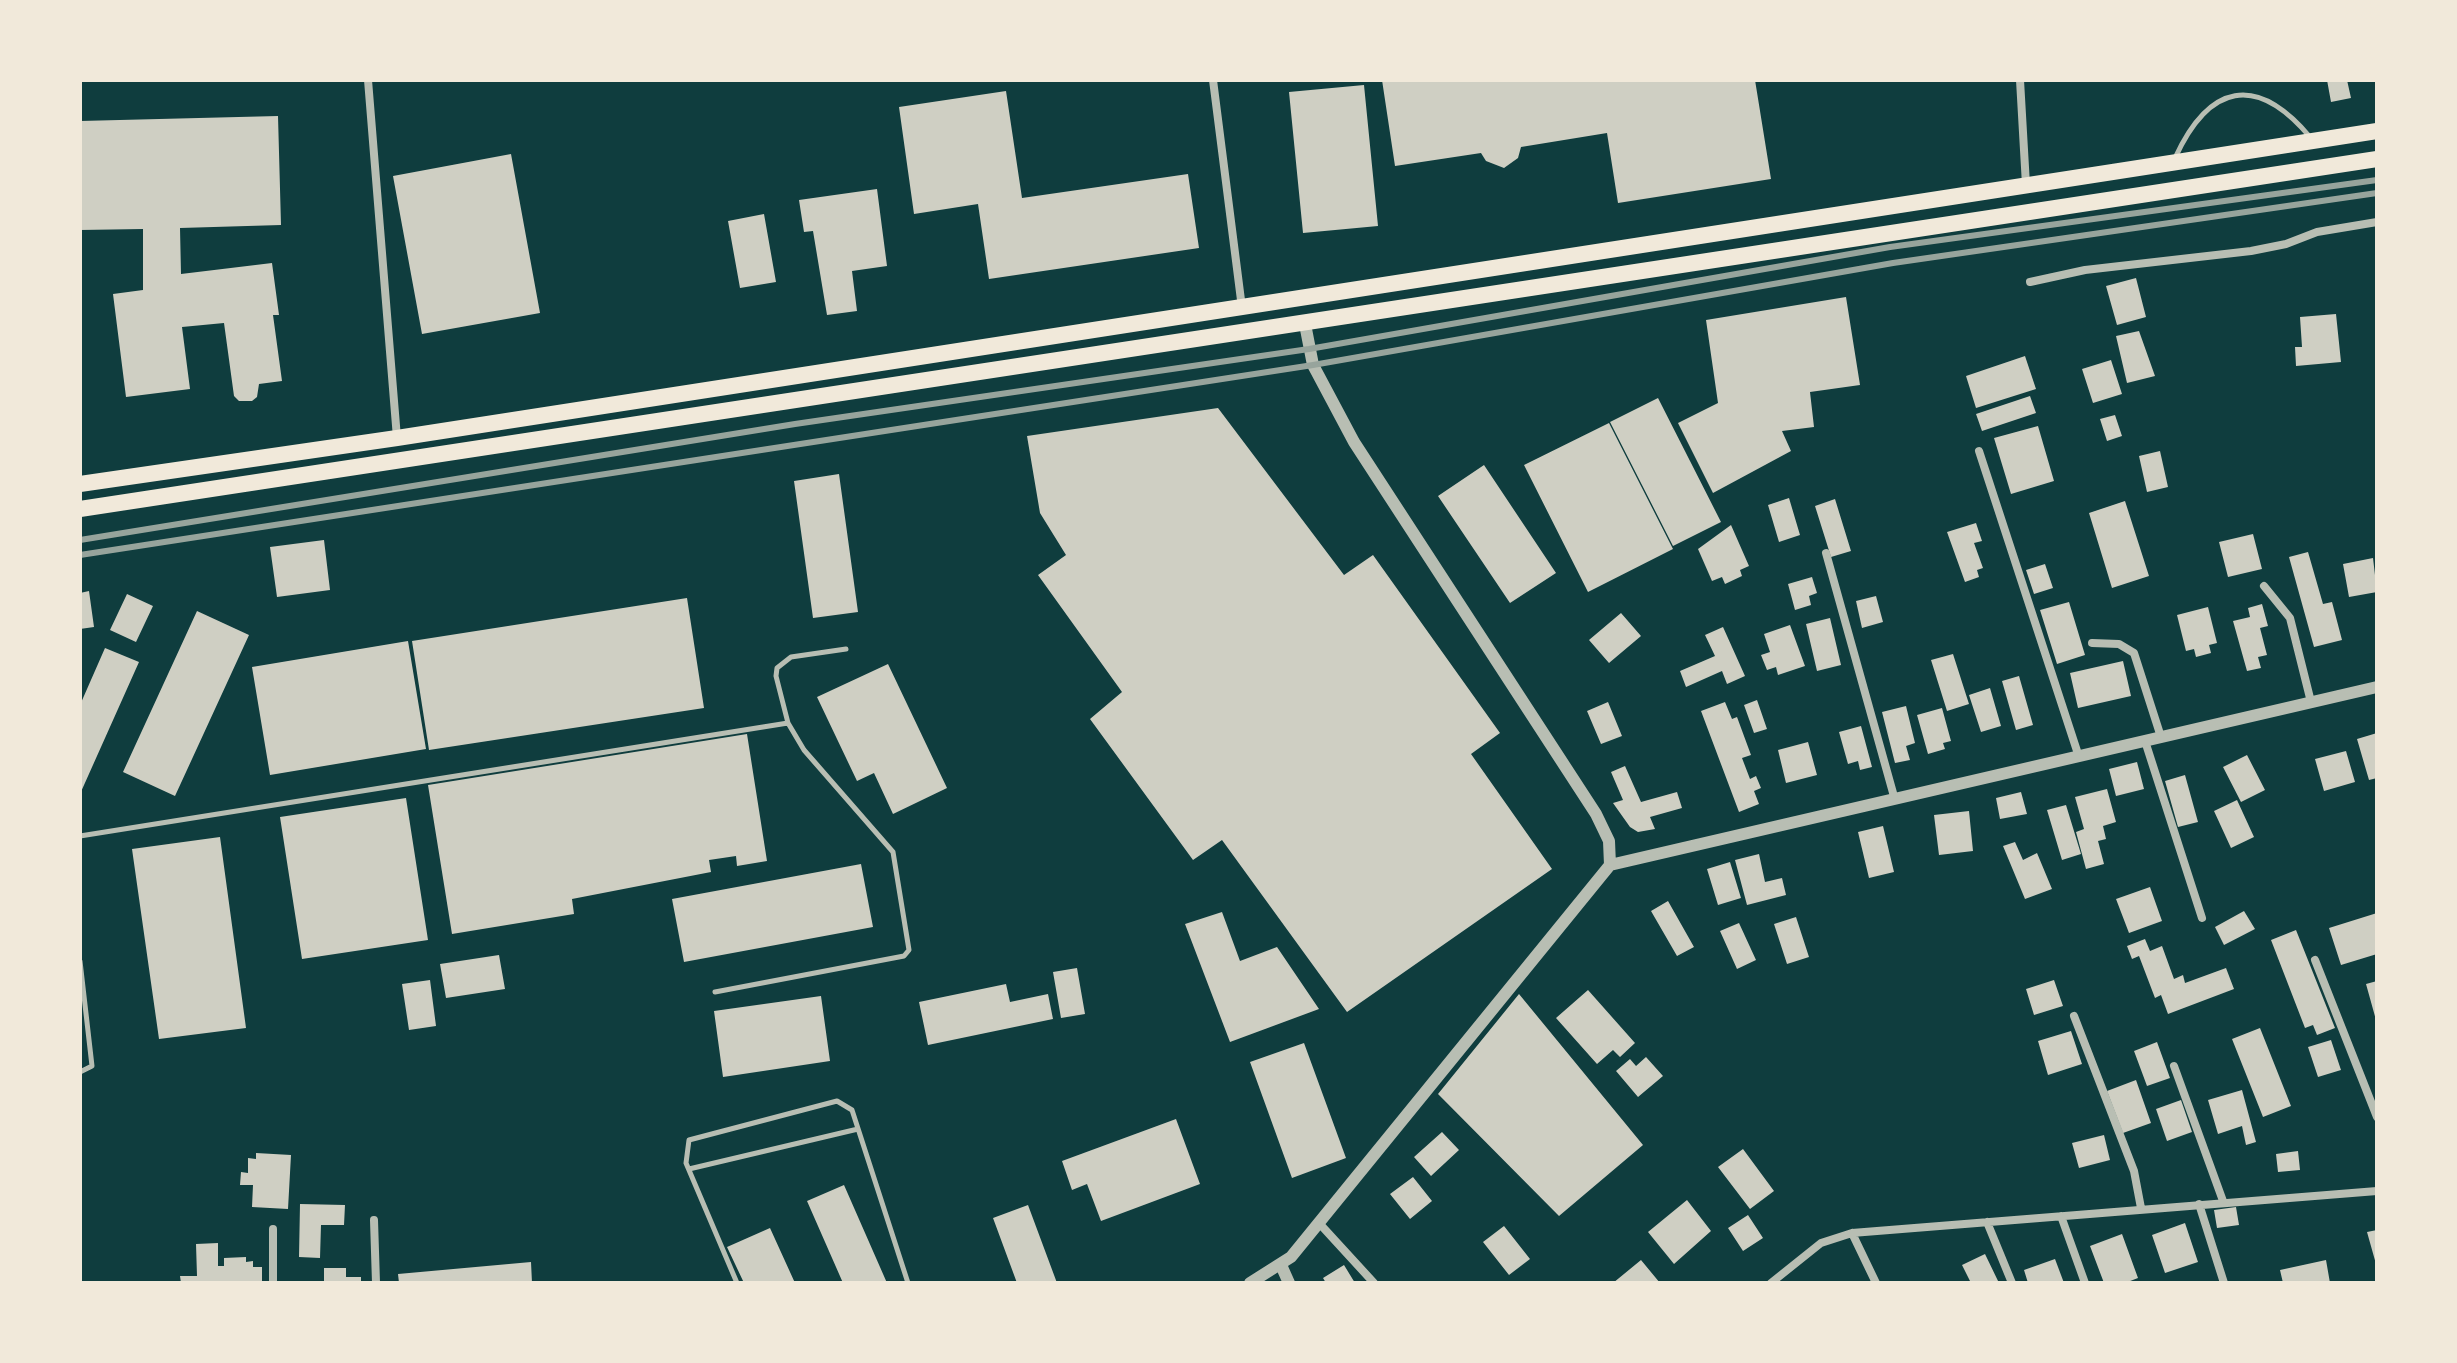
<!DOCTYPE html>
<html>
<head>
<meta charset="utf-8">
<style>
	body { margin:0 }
	#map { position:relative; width:2457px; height:1363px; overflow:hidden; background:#0f3d3e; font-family:"Roboto Condensed",sans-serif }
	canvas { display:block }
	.frame { position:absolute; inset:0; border:82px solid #f1e9da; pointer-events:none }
</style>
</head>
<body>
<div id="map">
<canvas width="2457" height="1363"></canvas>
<div class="frame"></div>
</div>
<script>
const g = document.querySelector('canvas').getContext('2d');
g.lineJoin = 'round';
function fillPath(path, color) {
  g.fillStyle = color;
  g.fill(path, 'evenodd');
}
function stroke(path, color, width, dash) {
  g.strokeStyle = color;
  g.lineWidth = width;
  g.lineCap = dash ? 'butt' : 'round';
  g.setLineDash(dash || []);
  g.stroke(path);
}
const building = new Path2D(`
	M1382,80H1755L1771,179L1618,203L1607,133L1521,147L1518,158L1504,168L1486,161L1481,153L1395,166Z
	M2327,80H2347L2351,98L2331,102Z
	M1364,85L1378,226L1303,233L1289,92Z
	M1006,91L1022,198L1188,174L1199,248L989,279L978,204L914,214L899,107Z
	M278,116L281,225L180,228L181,274L272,263L279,315H273L282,381L259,384L257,397L252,401H239L234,396L224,323L182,327L190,389L126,397L113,294L143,290V229L80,230V121Z
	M511,154L540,313L422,334L393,176Z
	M877,189L887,266L852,271L857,311L827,315L813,231L804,232L799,200Z
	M764,214L776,282L740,288L728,221Z
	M2136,278L2146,317L2117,325L2106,286Z
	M1846,297L1860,385L1810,392L1814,427L1782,431L1791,451L1713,493L1678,423L1718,403L1706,320Z
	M2336,314L2341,362L2296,366L2295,347H2302L2300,317Z
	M2139,331L2155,376L2127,383L2116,336Z
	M2025,356L2036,389L1976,408L1966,376Z
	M2111,360L2122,394L2093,403L2082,369Z
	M2030,396L2036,413L1982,431L1976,414Z
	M1658,398L1721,522L1673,546L1610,422Z
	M1218,408L1344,575L1373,555L1500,733L1471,754L1552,869L1347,1012L1222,840L1193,860L1090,719L1122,692L1038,575L1066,555L1040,513L1027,436Z
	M2115,415L2122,436L2107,441L2100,419Z
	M1609,423L1673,549L1588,592L1524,465Z
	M2038,426L2054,481L2011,494L1994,438Z
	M2160,451L2168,487L2147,492L2139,456Z
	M1484,465L1556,573L1510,603L1438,496Z
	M839,474L858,612L813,618L794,481Z
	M1789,498L1800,535L1779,542L1768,505Z
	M1835,499L1851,551L1831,557L1815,506Z
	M2125,501L2149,576L2112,588L2089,513Z
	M1976,523L1982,541L1974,543L1983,568L1977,570L1979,577L1965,582L1947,532Z
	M1731,525L1749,566L1740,570L1742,576L1725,584L1722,577L1712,581L1698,549Z
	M2253,534L2262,569L2228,577L2219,542Z
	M324,540L330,590L277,597L270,547Z
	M2308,552L2323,604L2332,602L2342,640L2314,647L2289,557Z
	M2373,558L2377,592L2349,597L2343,564Z
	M2045,564L2053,588L2034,594L2026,570Z
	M1812,577L1817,593L1809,596L1811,605L1795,610L1788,584Z
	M89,591L94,627L80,629V593Z
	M127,594L153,606L136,642L110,630Z
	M1876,596L1883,622L1862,628L1856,601Z
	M687,598L704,708L429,750L412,641Z
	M2069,602L2085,655L2057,664L2040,610Z
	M2262,604L2268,626L2260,628L2267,655L2258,657L2261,668L2247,671L2233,621L2250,617L2248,608Z
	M2208,607L2217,643L2209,645L2211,653L2196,657L2194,649L2186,651L2177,615Z
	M197,611L249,635L175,796L123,772Z
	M1621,613L1641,636L1609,663L1589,640Z
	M1830,618L1841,665L1817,671L1806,624Z
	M1790,625L1805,666L1778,675L1776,667L1767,670L1761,655L1770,652L1764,634Z
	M1723,627L1745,676L1727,684L1722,671L1686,687L1680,671L1715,656L1705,635Z
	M408,641L426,749L270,775L252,667Z
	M105,648L139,662L80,794V705Z
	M1953,654L1969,704L1947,711L1931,660Z
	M2123,661L2131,696L2078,708L2070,673Z
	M888,664L947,788L893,814L874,773L857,781L817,697Z
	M2019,676L2033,725L2016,730L2002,681Z
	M1990,688L2001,726L1981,732L1969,695Z
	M1757,700L1767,729L1754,733L1744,705Z
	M1608,702L1622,736L1601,744L1587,711Z
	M1725,702L1732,719L1737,717L1751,755L1742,758L1750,779L1756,776L1761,788L1754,791L1759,804L1739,812L1701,711Z
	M1906,706L1915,743L1906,746L1910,760L1895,763L1882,712Z
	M1942,708L1951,741L1943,743L1945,749L1928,754L1917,715Z
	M1861,726L1872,767L1860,770L1858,761L1848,764L1839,732Z
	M2377,733V778L2369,780L2357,739Z
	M747,734L767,861L737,866L736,856L709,860L711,872L572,899L574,914L452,934L428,785Z
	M1808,742L1817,775L1786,783L1778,750Z
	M2346,751L2355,782L2324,791L2315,759Z
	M2247,755L2265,790L2241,802L2223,767Z
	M2137,762L2144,789L2116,796L2109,769Z
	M1625,766L1641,802L1677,792L1682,808L1650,817L1655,829L1638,832L1630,827L1613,803L1623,800L1611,772Z
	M2185,775L2198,822L2178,827L2165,781Z
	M2107,789L2116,822L2103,826L2106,839L2098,841L2104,864L2086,869L2076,832L2084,829L2075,797Z
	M2021,792L2027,814L2000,819L1996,798Z
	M406,798L428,940L302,959L280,817Z
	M2237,800L2254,837L2231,848L2214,811Z
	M2066,805L2081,854L2062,860L2047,810Z
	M1969,811L1973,851L1939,855L1934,815Z
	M1883,826L1894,872L1869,878L1858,832Z
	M220,837L246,1028L159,1039L132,849Z
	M2015,842L2023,860L2037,853L2052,889L2025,899L2003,846Z
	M1759,854L1765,882L1782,878L1786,895L1747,905L1735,860Z
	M1730,862L1741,898L1718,905L1707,869Z
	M861,864L873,927L684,962L672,899Z
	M2150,887L2162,921L2129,933L2116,899Z
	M1668,901L1694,947L1677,956L1651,911Z
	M2244,911L2255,929L2224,945L2215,927Z
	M1222,912L1240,961L1277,947L1319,1009L1230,1042L1185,924Z
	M2377,913V954L2341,965L2329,928Z
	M1796,917L1809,957L1787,964L1774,924Z
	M1739,923L1756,960L1737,969L1720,931Z
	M2296,930L2335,1028L2317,1035L2313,1025L2305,1028L2271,940Z
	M2145,939L2150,951L2162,946L2174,979L2183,975L2185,983L2226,968L2234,989L2168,1014L2161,995L2155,998L2139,956L2132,959L2127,946Z
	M499,955L505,989L446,998L440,964Z
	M1077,968L1085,1014L1061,1018L1053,972Z
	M430,980L436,1026L409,1030L402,984Z
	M2054,980L2063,1006L2034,1015L2026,989Z
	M2377,981V1020H2376L2366,984Z
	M1006,984L1010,1002L1048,994L1053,1019L928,1045L919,1002Z
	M1588,990L1635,1043L1620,1057L1613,1050L1597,1064L1556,1018Z
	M1519,994L1643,1145L1559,1216L1438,1094Z
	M821,996L830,1061L723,1077L714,1011Z
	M2260,1028L2291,1106L2263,1117L2232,1039Z
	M2071,1031L2082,1064L2048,1075L2038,1041Z
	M2331,1040L2341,1070L2318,1077L2308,1047Z
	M2157,1042L2170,1078L2147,1086L2134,1051Z
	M1304,1043L1346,1158L1292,1178L1250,1062Z
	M1646,1057L1663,1076L1638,1097L1616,1071L1630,1059L1636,1066Z
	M2136,1080L2151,1123L2123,1133L2107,1091Z
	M2242,1090L2256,1142L2246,1145L2242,1126L2218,1134L2208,1100Z
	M2181,1100L2192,1132L2167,1141L2156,1109Z
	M1176,1119L1200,1184L1101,1221L1087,1184L1072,1190L1062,1161Z
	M1442,1132L1459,1150L1431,1176L1414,1157Z
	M2104,1135L2110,1160L2079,1168L2072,1143Z
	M1743,1149L1774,1191L1750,1209L1718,1167Z
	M2298,1151L2300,1170L2278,1172L2276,1154Z
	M256,1153L291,1155L288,1209L252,1207L253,1185H240L241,1172L248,1173V1158L256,1159Z
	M1413,1177L1432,1201L1410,1219L1390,1194Z
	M844,1185L887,1283H843L807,1201Z
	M1687,1200L1711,1231L1674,1264L1648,1232Z
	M300,1204L345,1205L344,1225H321L320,1258L299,1257Z
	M1028,1205L1057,1283H1017L993,1218Z
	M2236,1207L2239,1225L2217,1228L2214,1210Z
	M1748,1215L1763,1238L1743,1251L1728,1228Z
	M2185,1223L2198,1262L2165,1273L2152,1235Z
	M1504,1226L1530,1259L1509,1275L1483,1242Z
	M770,1228L795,1283H744L727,1247Z
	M2377,1230V1264H2376L2367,1232Z
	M2122,1234L2138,1278L2125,1283H2104L2090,1246Z
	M218,1243V1266H224V1258L246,1257V1262L253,1261V1267H262V1283H181L180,1276H197L196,1244Z
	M1985,1254L1999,1283H1971L1962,1265Z
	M2055,1259L2064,1283H2028L2024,1270Z
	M1641,1260L1660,1283H1613Z
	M2326,1260L2330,1283H2283L2280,1270Z
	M531,1262L532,1283H399L398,1274Z
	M1344,1265L1355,1283H1326L1323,1278Z
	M324,1268H346V1277H361V1283H324Z`);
const service = new Path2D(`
	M2175,158C2209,84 2256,73 2310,137
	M80,836L788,723
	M80,961L92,1066L80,1072
	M715,992L904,956L909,950L893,852L804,750L788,723L776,676L777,668L791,657L846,649
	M689,1169L858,1129
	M737,1283L686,1163L689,1140L837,1101L852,1110L908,1283`);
const minor = new Path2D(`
	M368,80L397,438
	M1213,80L1242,308
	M2020,80L2026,185
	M2030,282L2085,270L2251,251L2286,244L2317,232L2377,222
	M1979,451L2079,757
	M1826,553L1895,800
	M2264,586L2290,618L2311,702
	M2092,643L2119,644L2134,653L2161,737
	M2145,741L2202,918
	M2315,960L2377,1117
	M2074,1016L2134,1171L2141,1208
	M2174,1066L2223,1201
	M2199,1204L2224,1283
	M2061,1216L2085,1283
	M374,1220L376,1283
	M1987,1222L2012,1283
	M1319,1223L1374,1283
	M273,1229V1283
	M1852,1233L1876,1283
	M1771,1283L1821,1243L1852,1233L2377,1191`);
const tertiary = new Path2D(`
	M1305,324L1313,365L1354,442L1596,814L1609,841L1610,865
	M1610,865L2377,687
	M1281,1265L1289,1283
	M1250,1283L1291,1257L1610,865`);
const primary = new Path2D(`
	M80,484L397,438L2377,131
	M80,509L2377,159`);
const rail = new Path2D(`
	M80,540L795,424L1309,349L1890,247L2377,180
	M80,555L1313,365L1893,263L2377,193`);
fillPath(building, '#cfcfc3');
stroke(service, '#b8beb3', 5);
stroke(minor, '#b8beb3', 8);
stroke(tertiary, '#b8beb3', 12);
stroke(primary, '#f1e9da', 16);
stroke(rail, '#97a49c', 6);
</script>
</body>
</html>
